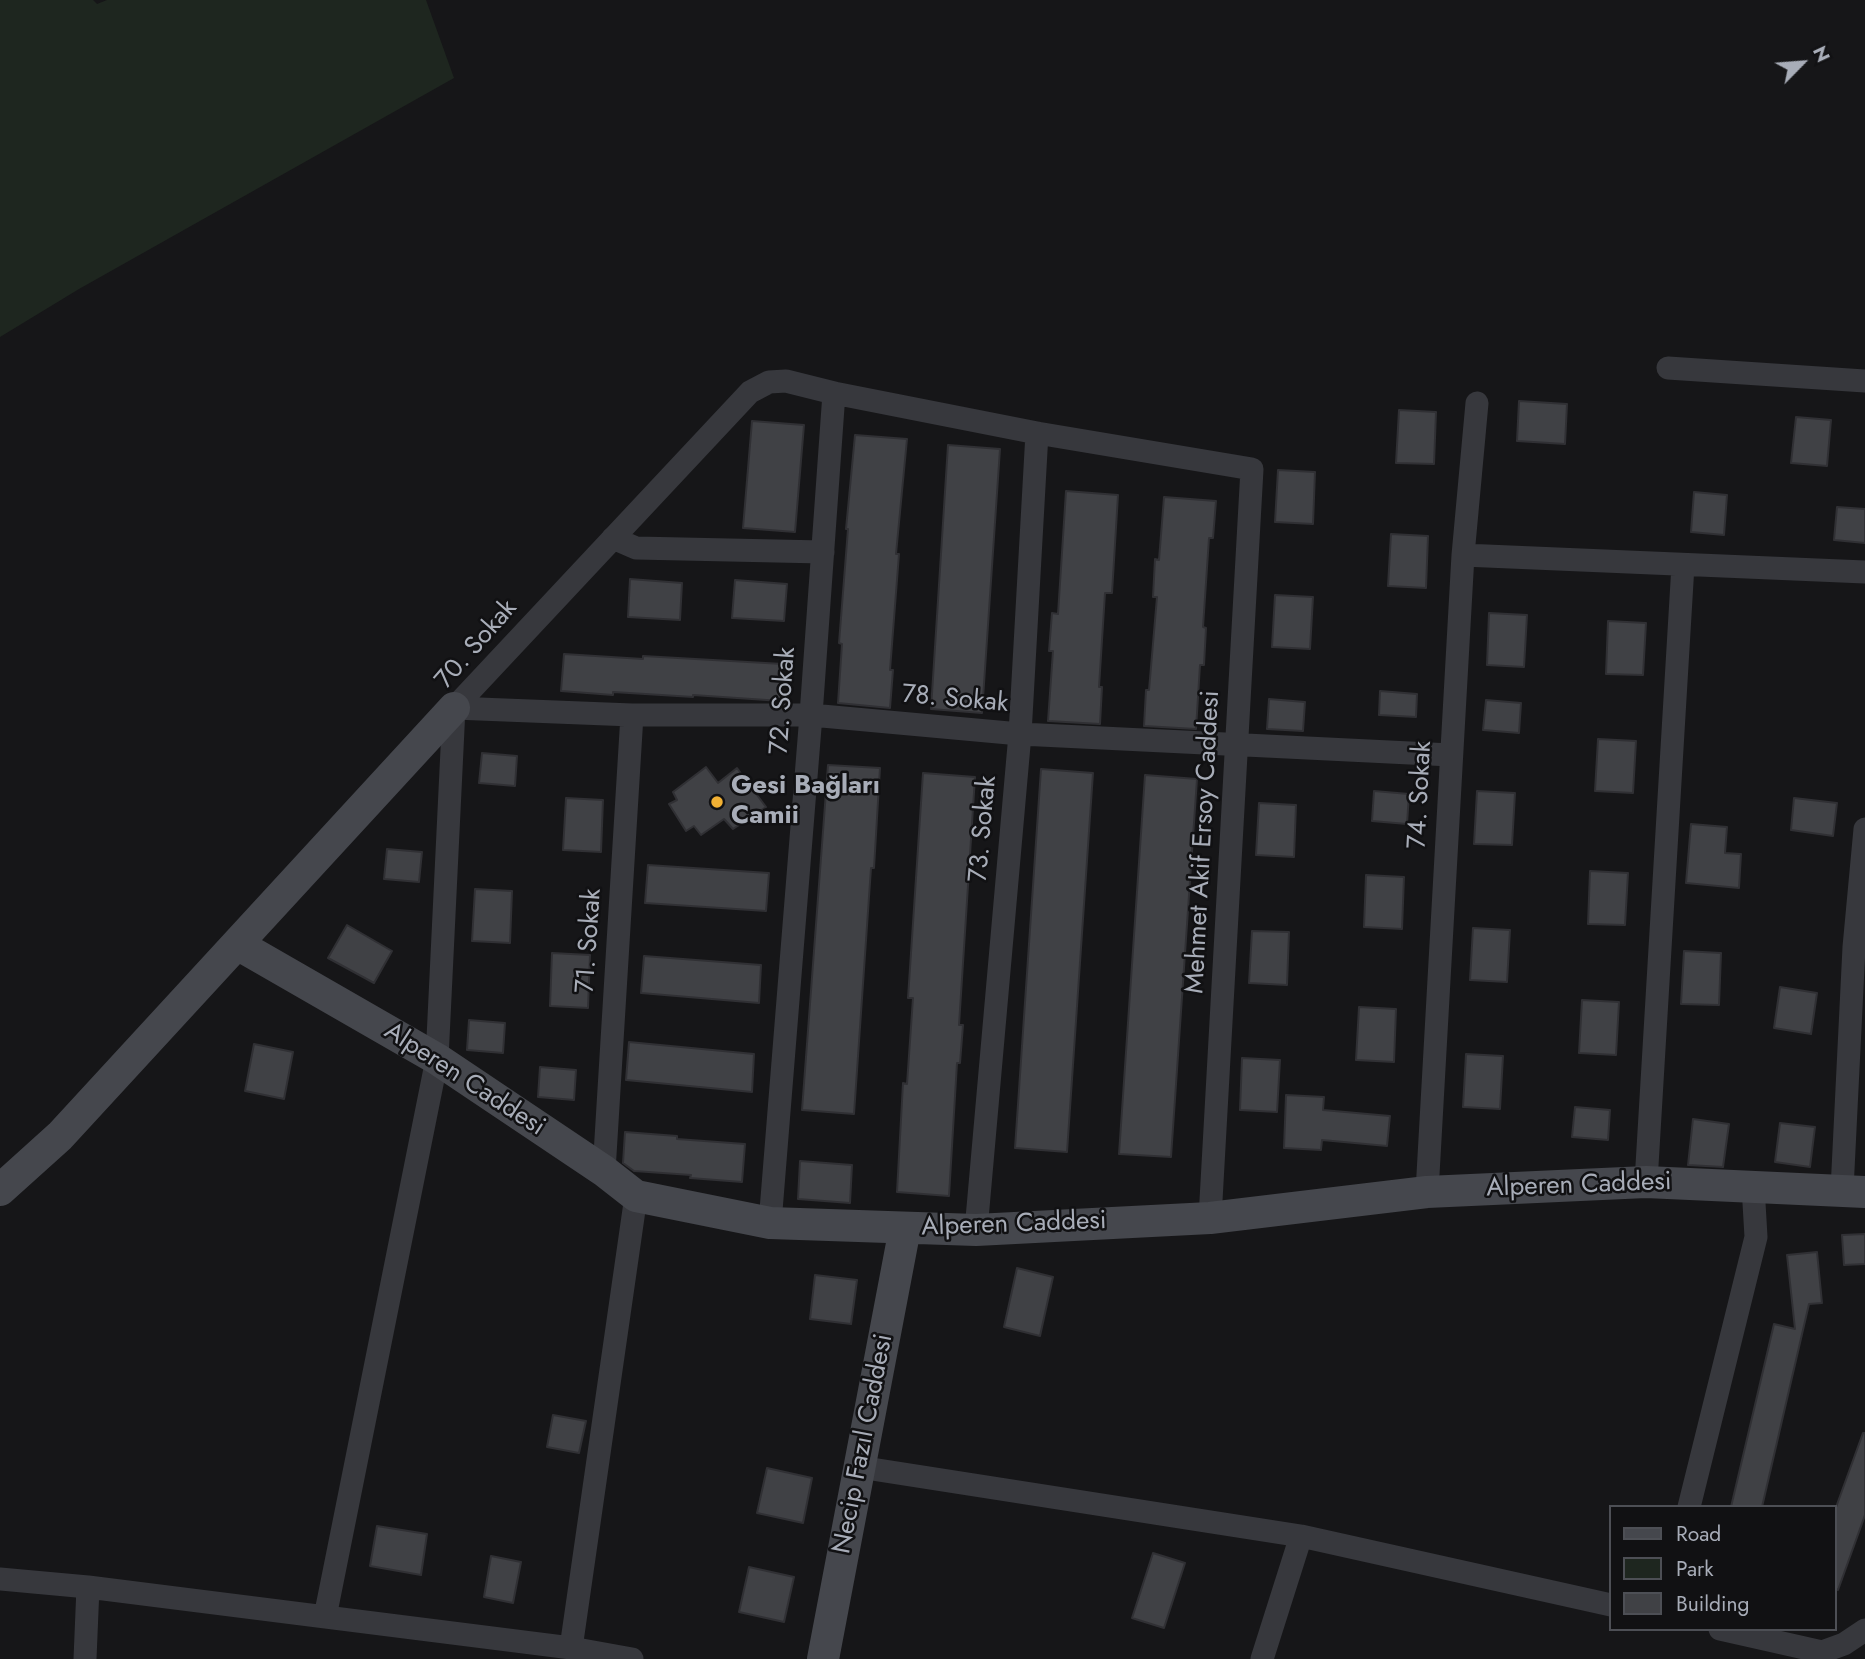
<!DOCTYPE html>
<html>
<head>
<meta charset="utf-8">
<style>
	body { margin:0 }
	#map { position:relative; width:1865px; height:1659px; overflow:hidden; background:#161618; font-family:Jost,sans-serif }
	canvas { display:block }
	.legend { position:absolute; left:1609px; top:1505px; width:228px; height:126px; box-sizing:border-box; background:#111113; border:2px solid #4d4f55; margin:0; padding:9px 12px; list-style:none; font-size:21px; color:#a8adb8 }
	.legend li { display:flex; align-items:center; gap:14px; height:35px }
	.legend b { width:35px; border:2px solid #4d4f55 }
	.north { position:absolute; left:1767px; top:28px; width:70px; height:70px; -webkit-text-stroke:5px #111113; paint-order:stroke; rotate:65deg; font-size:19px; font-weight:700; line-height:28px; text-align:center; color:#a8adb8 }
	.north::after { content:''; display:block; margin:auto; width:24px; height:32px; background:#a8adb8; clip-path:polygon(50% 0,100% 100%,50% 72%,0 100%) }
</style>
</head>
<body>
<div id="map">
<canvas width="1865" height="1659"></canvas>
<ul class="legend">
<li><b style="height:9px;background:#45474d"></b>Road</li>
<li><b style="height:19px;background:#1e261f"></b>Park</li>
<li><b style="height:19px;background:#404145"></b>Building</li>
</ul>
<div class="north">N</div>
</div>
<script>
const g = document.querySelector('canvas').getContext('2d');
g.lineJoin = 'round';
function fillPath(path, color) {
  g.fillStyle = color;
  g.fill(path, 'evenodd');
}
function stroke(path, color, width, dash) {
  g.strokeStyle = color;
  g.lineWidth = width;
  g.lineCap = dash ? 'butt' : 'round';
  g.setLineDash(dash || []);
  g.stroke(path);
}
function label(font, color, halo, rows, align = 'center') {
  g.font = font + ' Jost,sans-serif';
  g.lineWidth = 5;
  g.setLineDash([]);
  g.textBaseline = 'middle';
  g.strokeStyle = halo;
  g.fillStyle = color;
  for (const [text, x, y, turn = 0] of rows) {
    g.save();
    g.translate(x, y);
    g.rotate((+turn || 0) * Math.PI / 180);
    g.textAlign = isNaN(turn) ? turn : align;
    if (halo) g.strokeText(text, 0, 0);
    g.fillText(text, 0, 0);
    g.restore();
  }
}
const green = new Path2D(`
	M0,0H93L97,4L107,0H426L454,78L79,289L0,337Z`);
const building = new Path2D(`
	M1519,401L1567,404L1565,444L1517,441Z
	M1399,410L1436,412L1434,464L1396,463Z
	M1796,417L1831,420L1827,466L1791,463Z
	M752,421L804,425L795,532L743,528Z
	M855,435L907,439L896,554H899L890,670H893L890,708L838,703L842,644L839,643L848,529H846Z
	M948,445L1000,449L982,713L931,709Z
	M1278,470L1315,472L1313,524L1275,522Z
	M1066,491L1118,495L1112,593H1105L1099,687H1102L1100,724L1048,721L1053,651H1049L1052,613L1058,614Z
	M1694,492L1727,495L1724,535L1691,532Z
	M1164,497L1216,501L1213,538H1209L1203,627L1206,628L1204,665H1200L1196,729L1144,726L1146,690H1149L1157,597H1153L1155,559L1159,560Z
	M1837,507L1865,509V543L1834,540Z
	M1391,534L1428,536L1426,588L1388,586Z
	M630,579L682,583L680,620L628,617Z
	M735,580L787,584L784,621L732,618Z
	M1275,595L1313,597L1310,649L1272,647Z
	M1489,613L1527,615L1524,667L1487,665Z
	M1608,621L1646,623L1643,675L1606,674Z
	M564,654L643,659V656L783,664L781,701L693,695V697L613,692V695L561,691Z
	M1380,691L1417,694L1416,717L1379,715Z
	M1269,699L1305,702L1303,731L1267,729Z
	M1486,700L1521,703L1519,733L1483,730Z
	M1598,739L1636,741L1633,793L1595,791Z
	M482,753L517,756L515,786L479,783Z
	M828,765L880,768L874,868H871L854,1114L802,1110Z
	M706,767L718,783L737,768L766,807L733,829L724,819L701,835L694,826L686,831L669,804L677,800L673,792Z
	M1041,769L1093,773L1067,1152L1015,1148Z
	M923,773L975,777L959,1025H963L960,1063H957L949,1196L897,1192L903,1083L907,1084L913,998H908Z
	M1145,775L1197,779L1171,1157L1119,1154Z
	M1374,791L1409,794L1407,824L1372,821Z
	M1477,791L1515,793L1512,845L1474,844Z
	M566,798L603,800L601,852L563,850Z
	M1794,798L1837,803L1833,836L1791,830Z
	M1259,803L1296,805L1294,857L1256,855Z
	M1691,824L1727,827L1725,853L1741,854L1739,888L1686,883Z
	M387,849L422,852L419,882L384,879Z
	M648,865L769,873L766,911L645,903Z
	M1590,871L1628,873L1625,925L1588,924Z
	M1366,875L1404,877L1402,929L1364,927Z
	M475,889L512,891L510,943L472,941Z
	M347,925L392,951L374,983L328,958Z
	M1473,928L1510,930L1507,982L1470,980Z
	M1252,931L1289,932L1287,985L1249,983Z
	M1684,951L1721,953L1719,1005L1681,1004Z
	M552,953L590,955L588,1008L550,1006Z
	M644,956L761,965L759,1003L641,993Z
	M1780,987L1817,993L1811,1034L1774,1028Z
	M1582,1000L1619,1002L1616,1055L1579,1053Z
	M1359,1007L1396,1009L1394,1062L1356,1060Z
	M469,1020L505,1023L503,1053L467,1050Z
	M629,1042L754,1054L752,1092L626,1080Z
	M254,1044L293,1052L284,1099L245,1091Z
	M1466,1054L1503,1056L1500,1109L1463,1107Z
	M1242,1058L1280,1060L1277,1112L1240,1110Z
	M540,1067L576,1070L574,1100L538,1097Z
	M1286,1095L1324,1097L1323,1110L1390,1116L1387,1146L1322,1140L1321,1150L1284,1148Z
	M1575,1107L1610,1110L1608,1140L1572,1137Z
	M1693,1119L1729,1124L1723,1167L1688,1165Z
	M1780,1123L1815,1127L1810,1167L1775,1162Z
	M625,1132L677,1136V1139L745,1144L742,1182L690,1178L691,1175L634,1171L623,1163Z
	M800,1161L852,1165L850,1203L798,1199Z
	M1865,1234V1264L1844,1265L1842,1235Z
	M1817,1252L1822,1303L1809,1304L1762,1507H1731L1774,1324L1795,1329L1787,1255Z
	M1017,1268L1053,1277L1040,1336L1004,1327Z
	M815,1275L857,1280L851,1324L810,1319Z
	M553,1415L586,1421L579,1453L547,1447Z
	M1863,1433H1865V1515L1838,1590L1835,1589V1510Z
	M767,1468L812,1478L803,1523L757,1513Z
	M377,1526L427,1534L421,1575L370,1566Z
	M1153,1553L1185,1563L1164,1628L1132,1618Z
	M491,1556L521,1562L513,1603L484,1597Z
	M749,1567L794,1577L784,1622L739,1612Z`);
const street = new Path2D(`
	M1668,368L1865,381
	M613,538L636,548L823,552
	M1463,555L1865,572
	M454,708L632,715H811L1020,734L1451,755
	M604,1171L632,715
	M1646,1182L1683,565
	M1842,1190L1854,947L1865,829
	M1427,1192L1463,555L1477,403
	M770,1223L811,715L834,393
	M976,1230L1020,734L1037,433
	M859,1467L1301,1536L1262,1659
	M1689,1507L1756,1237L1753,1186
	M1301,1536L1611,1605
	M0,1579L88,1587L571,1648L632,1659
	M325,1617L437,1059L454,708L750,392L769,382L786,381L834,393L1037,433L1252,469L1210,1218
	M1720,1629L1822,1652L1844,1644L1865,1630
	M571,1648L636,1196
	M85,1659L88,1587`);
const secondary = new Path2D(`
	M237,944L437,1059L604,1171L636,1196L770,1223L976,1230L1210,1218L1427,1192L1646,1182L1865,1192
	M0,1190L60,1136L454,708
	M823,1659L905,1228`);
const markers = [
	[717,802,7,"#f2b134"]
];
const streetNames = [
	["70. Sokak",477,645,-49],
	["78. Sokak",955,700,5],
	["72. Sokak",784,701,-86],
	["74. Sokak",1421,795,-87],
	["73. Sokak",984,829,-85],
	["Mehmet Akif Ersoy Caddesi",1204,842,-87],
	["71. Sokak",590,941,-86],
	["Alperen Caddesi",464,1080,33],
	["Alperen Caddesi",1579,1186,-2],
	["Alperen Caddesi",1014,1225,-2],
	["Necip Fazıl Caddesi",864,1444,-79]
];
const poiNames = [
	["Gesi Bağları",731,787],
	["Camii",731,817]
];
fillPath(green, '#1e261f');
fillPath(building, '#404145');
stroke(building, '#303034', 2);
stroke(street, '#37383d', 23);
stroke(secondary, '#45474d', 32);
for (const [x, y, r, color] of markers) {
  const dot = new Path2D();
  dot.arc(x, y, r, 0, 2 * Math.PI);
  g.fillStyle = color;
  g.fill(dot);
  stroke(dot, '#111113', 2.5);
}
label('26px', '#a8adb8', '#111113', streetNames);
label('bold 26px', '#a8adb8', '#111113', poiNames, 'left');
</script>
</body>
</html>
